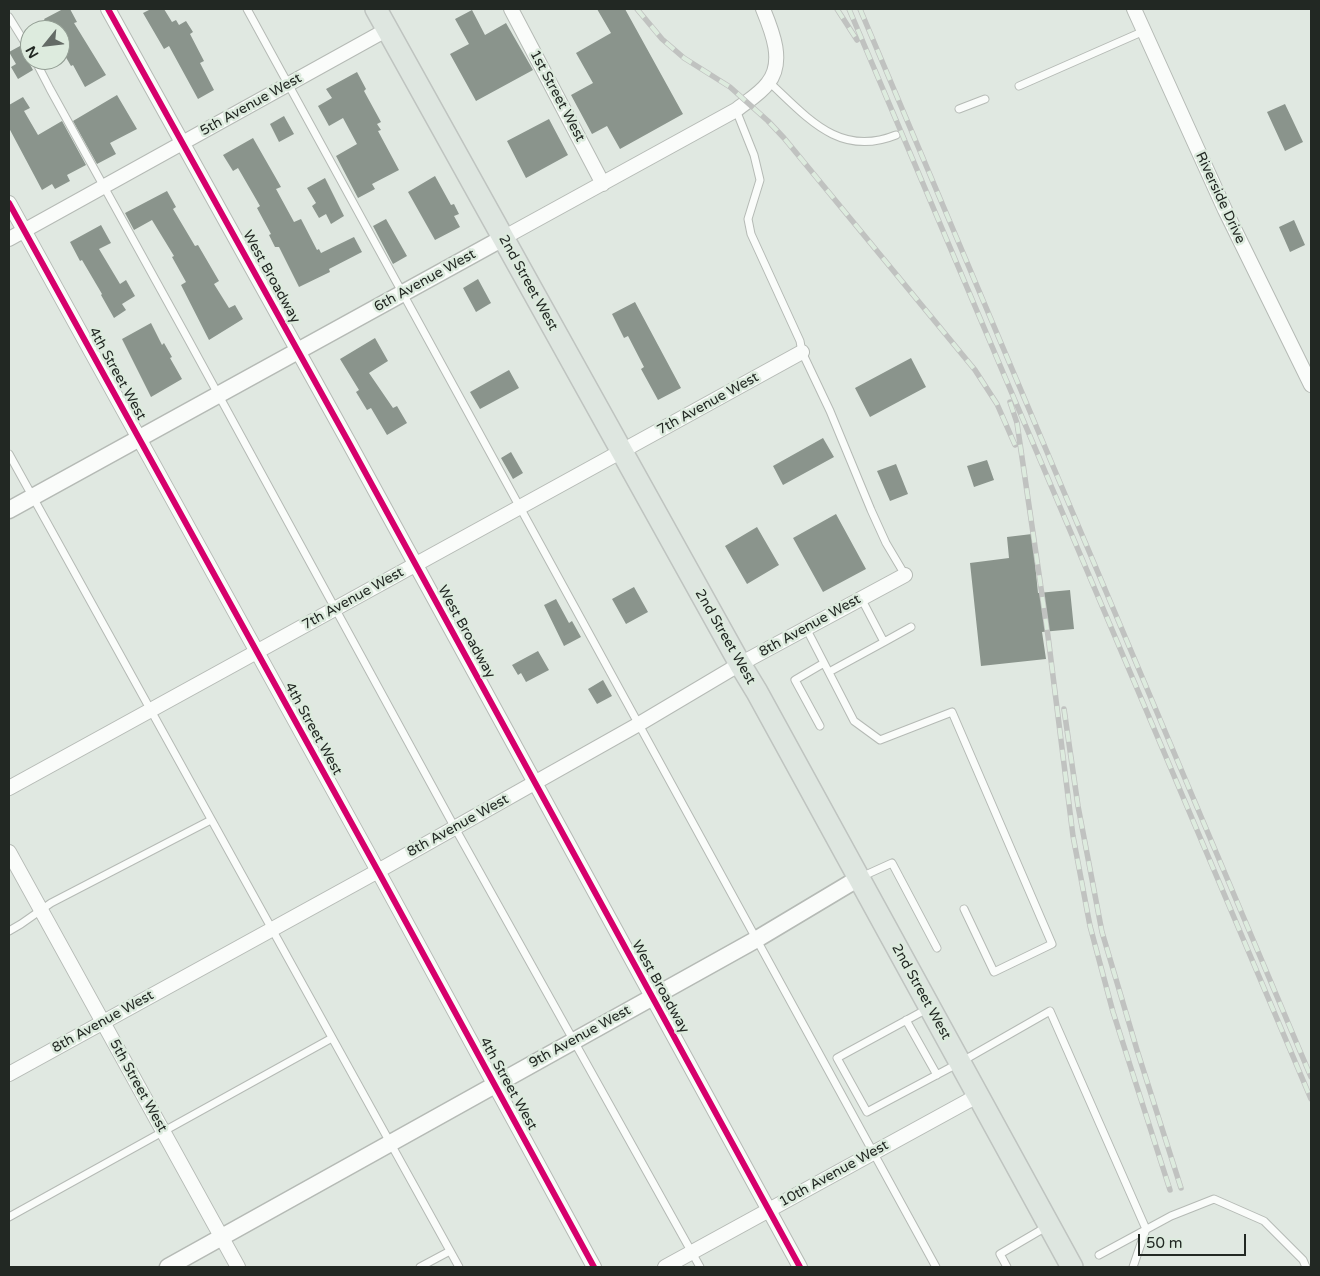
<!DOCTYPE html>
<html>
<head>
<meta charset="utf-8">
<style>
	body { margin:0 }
	#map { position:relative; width:1320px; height:1276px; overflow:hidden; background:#e0e8e1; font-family:"Varela Round",sans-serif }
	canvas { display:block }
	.frame { position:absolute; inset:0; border:10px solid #222823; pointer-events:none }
	.north { position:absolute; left:20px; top:20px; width:50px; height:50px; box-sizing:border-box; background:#ddebde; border:1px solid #929d93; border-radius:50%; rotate:241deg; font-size:14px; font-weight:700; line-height:20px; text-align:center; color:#222823 }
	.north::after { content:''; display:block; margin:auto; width:18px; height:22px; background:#646b66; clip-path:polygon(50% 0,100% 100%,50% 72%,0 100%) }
	.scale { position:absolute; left:1138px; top:1234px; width:108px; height:22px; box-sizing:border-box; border:2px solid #222823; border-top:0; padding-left:6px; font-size:15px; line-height:18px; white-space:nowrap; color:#222823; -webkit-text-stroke:4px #ddebde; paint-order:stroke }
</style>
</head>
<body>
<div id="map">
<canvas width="1320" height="1276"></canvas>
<div class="frame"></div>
<div class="north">N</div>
<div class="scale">50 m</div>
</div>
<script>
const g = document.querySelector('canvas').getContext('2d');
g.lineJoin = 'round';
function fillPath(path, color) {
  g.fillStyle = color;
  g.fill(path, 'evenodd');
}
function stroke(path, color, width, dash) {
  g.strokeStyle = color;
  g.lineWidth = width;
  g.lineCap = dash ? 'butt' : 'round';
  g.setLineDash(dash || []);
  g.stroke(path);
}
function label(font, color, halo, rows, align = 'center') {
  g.font = font + ' "Varela Round",sans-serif';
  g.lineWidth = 5;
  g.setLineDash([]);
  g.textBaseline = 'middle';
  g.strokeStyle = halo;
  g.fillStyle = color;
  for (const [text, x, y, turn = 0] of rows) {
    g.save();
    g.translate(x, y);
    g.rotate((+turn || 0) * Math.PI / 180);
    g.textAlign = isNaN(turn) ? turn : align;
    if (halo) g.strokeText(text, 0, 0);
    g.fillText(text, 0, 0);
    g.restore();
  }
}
const building = new Path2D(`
	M63,9H70L77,22L74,23L106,75L85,87L73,65L71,66L60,47V30H50L44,19Z
	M151,9H164L172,22L176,20L179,25L186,21L193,32L190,34L204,61L200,63L214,90L198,99L169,46L164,49L143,13Z
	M597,9H625L683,114L620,149L607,126L592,134L571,95L593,83L576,53L611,33Z
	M472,10L485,35L506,23L533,70L476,101L450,54L469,44L455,19Z
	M20,46L33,70L18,79L11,67L16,64L9,52Z
	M357,72L366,89L364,91L381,122L377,124L381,130L378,131L399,170L372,184L375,189L358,198L336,156L357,144L343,118L329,126L318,106L332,98L326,89Z
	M117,95L137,129L110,143L116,154L97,164L73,121Z
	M23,97L30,108L24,111L38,135L62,121L86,165L67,175L70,181L55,189L52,184L42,190L9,128V105Z
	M1285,104L1303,142L1285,151L1267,112Z
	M284,116L294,134L279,142L270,124Z
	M549,119L568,155L526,178L507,141Z
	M253,138L281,187L276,189L294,222L301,219L317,250L319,249L321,253L354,237L362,252L329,269L330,272L299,287L279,247H275L269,235L271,234L257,208L260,206L238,168L233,171L223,155Z
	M435,176L451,205L454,204L459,214L454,216L460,227L435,240L408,192Z
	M325,178L344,216L331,224L326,214L319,218L312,206L316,203L307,188Z
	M167,191L176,207L173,209L195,246L198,245L219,281L214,284L229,308L235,305L243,319L209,340L181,285L186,282L172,257L174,256L152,220L134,230L125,213Z
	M386,219L407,256L393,264L373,226Z
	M1294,220L1305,245L1290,252L1279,227Z
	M101,225L111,243L99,249L120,284L126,280L135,296L122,304L126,310L114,318L101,295L102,294L82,260L80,261L70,242Z
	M478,279L491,303L476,312L463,288Z
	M635,302L681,388L658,400L641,369L644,367L628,336L624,338L612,314Z
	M151,323L162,345L164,343L172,357L170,358L182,379L151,397L122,339Z
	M375,338L388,361L369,373L393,408L397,406L407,423L387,435L371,408L367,410L356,392L359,390L340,359Z
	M911,358L926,387L870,417L855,388Z
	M509,370L519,388L480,409L470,392Z
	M823,438L834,457L783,485L773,466Z
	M511,452L523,473L513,479L501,458Z
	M987,460L994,480L974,487L967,466Z
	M896,464L908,494L890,501L877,471Z
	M836,514L866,569L823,592L793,538Z
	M757,527L779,565L747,584L725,546Z
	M1032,534L1038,593L1070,590L1074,629L1042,632L1046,659L981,666L970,563L1009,558L1007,537Z
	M634,587L648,612L626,624L612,599Z
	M556,599L569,623L572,621L581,637L564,646L544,605Z
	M538,651L549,670L526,682L521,673L518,675L512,665Z
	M603,680L612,696L597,704L588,689Z`);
const service = new Path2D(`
	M247,9L936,1267
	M9,17L30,51
	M35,60L50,89L188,339L455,828L700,1267
	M769,82C807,117 839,158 896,135
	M1019,86L1144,31
	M959,109L985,99
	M736,110L754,155L760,180L748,219L751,234L800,341L802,352L830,411L871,510L886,543L905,575
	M9,454L459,1267
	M806,628L854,721L880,740L952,712L1052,944L994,972L964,909
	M884,642L911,627
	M829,672L884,642L861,598
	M820,726L795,680L824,663
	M861,877L892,863L937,948
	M9,931L21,924L51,903L211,820
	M927,1009L837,1058L867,1112L959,1063L1050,1011L1146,1229L1133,1267
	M906,1020L937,1075
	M9,1217L332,1038
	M1099,1255L1171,1216L1214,1199L1264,1221L1303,1260L1306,1267
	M420,1267L450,1251
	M1007,1267L1000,1254L1046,1227`);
const minor = new Path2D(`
	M108,9L348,441L800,1267
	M511,9L603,184
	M1134,9L1225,210L1311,385
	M9,203L378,871L594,1267
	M503,238L736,110C746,102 760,94 768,83C785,62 772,31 763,9
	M9,239L388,29
	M9,788L802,352
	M9,852L238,1267
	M9,1074L378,871L639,724L740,664L905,575
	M665,1267L977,1096`);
const tertiary = new Path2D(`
	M9,510L503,238
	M168,1267L757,939L859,878`);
const primary = new Path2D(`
	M376,9L740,664L757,692L1072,1267`);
const rail = new Path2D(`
	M637,9L662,39L684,58L730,87L768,121L784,138L975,370L997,404L1015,445
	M837,9L857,40
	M849,9L1311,1099
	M860,9L1311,1077
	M1010,402L1017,423L1048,636L1073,836L1090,926L1113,1012L1170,1190
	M1064,709L1078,806L1102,932L1137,1050L1181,1188`);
const cycleway = new Path2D(`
	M108,9L348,441L800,1267
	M9,203L378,871L594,1267`);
const streetNames = [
	["1st Street West",557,96,62],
	["5th Avenue West",251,105,-29],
	["Riverside Drive",1220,198,65],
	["West Broadway",271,277,61],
	["6th Avenue West",425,281,-29],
	["2nd Street West",528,283,61],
	["4th Street West",117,374,61],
	["7th Avenue West",708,404,-29],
	["7th Avenue West",353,599,-29],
	["8th Avenue West",810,626,-29],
	["West Broadway",466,632,61],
	["2nd Street West",725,637,60],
	["4th Street West",313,729,61],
	["8th Avenue West",458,826,-29],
	["West Broadway",660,987,61],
	["2nd Street West",921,992,61],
	["8th Avenue West",103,1022,-29],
	["9th Avenue West",580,1037,-29],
	["4th Street West",508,1084,61],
	["5th Street West",138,1086,61],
	["10th Avenue West",834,1174,-29]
];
fillPath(building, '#8a948c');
stroke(service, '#b5bab5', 9);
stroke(minor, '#b5bab5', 16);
stroke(tertiary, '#b5bab5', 19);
stroke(primary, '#bfc4c0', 24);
stroke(service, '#fafcfa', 7);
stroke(minor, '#fafcfa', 14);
stroke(tertiary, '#fafcfa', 16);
stroke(primary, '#dee6e0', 21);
stroke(rail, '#c0c2c0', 5.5);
stroke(rail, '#ddebde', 4, [11]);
stroke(cycleway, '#d6006c', 6);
label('14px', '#222823', '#ddebde', streetNames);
</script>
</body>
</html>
